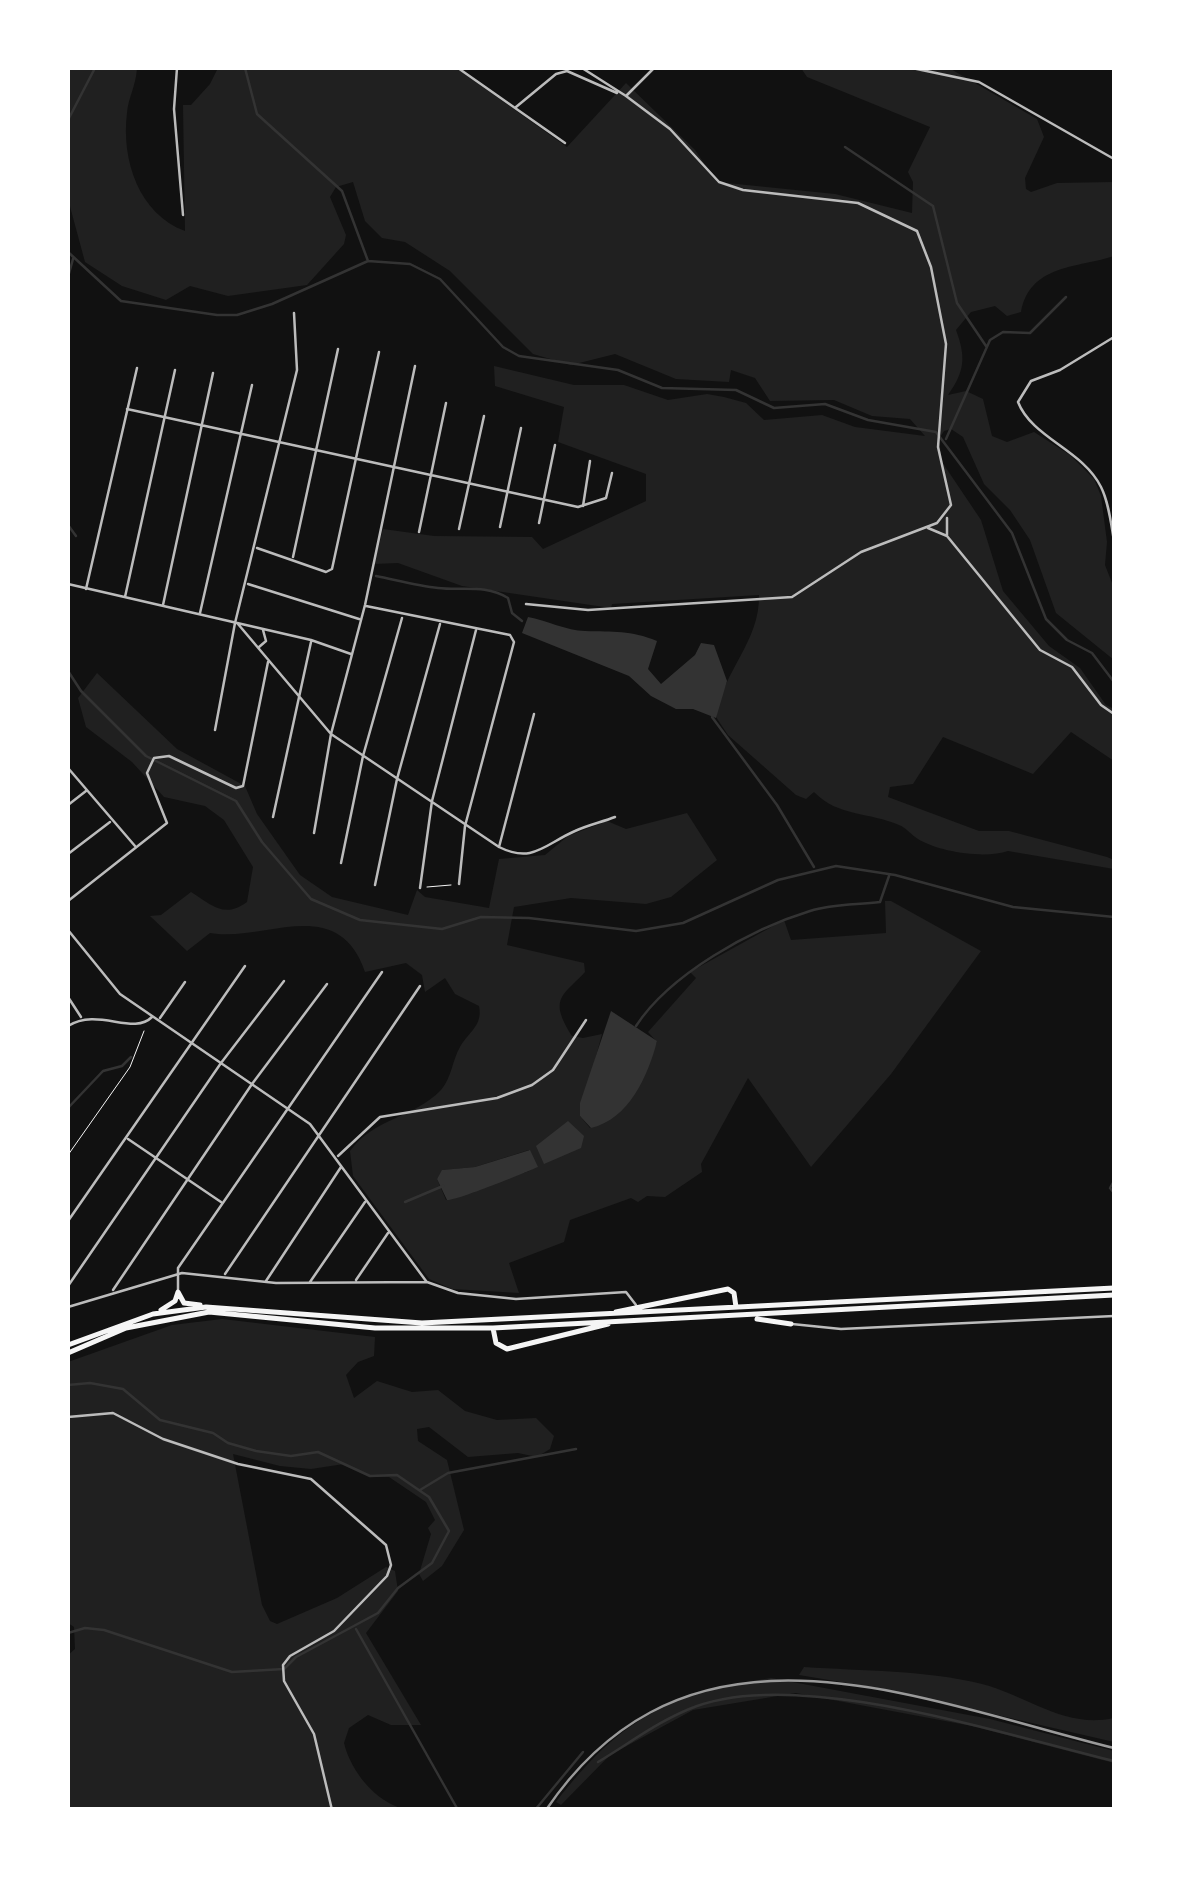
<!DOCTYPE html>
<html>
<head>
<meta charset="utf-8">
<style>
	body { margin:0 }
	#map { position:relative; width:1182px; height:1877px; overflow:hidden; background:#111; font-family:"Times New Roman",serif }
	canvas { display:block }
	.frame { position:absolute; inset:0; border:70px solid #fff; pointer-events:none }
</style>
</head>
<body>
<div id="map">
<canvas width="1182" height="1877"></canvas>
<div class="frame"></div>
</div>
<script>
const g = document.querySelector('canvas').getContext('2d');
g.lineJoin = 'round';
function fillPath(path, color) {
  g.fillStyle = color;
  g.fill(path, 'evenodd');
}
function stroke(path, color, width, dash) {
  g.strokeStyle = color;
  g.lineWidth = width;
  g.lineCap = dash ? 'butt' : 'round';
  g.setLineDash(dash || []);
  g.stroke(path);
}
const green = new Path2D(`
	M68,68H137C136,86 128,98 127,113C121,160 139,214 185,231L183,105H191L210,84L218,68H456L567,147L626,83L695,150L717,182L835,194L912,213L913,182L908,172L930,127L807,77L801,68H949L1037,119L1044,137L1025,178L1026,189L1031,192L1057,183L1114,182V256C1078,268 1030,264 1021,312L1007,316L995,306L971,312L956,330C966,357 965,371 948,395L966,391L983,399L992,436L1007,442L1034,432L1070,455L1094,479L1101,496L1107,542L1105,565L1114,588V660L1056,613L1030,540L1010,510L984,484L963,437L951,429L944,431L939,439L942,462L981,520L1003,591L1049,646L1080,668L1106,705L1114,709V761L1071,732L1033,774L943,737L913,784L890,787L888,797L979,831H1009L1107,857L1114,860V869L1008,851C985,859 939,852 918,839C911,835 907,828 899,825C870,812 838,817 814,792L806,799L796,795L728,735L716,717C723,670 760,642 759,595L612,604L611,608L462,586L398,563L374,564L383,529L434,536L532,537L543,549L646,501V474L558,442L564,407L495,386L494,366L574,385H624L668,400L707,394L724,397L746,403L764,420L822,415L855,427L925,436L910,419L872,416L834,400L770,401L755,378L731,370L729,382L676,379L615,354L571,365L533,354L450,271L405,242L382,238L365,221L353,182L336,187L330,197L346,235L344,244L307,285L228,296L190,286L166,300L122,286L85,262L68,199Z
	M97,673L177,749L245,786L257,814L300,875L332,897L408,915L417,890L425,897L489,908L499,859L545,855L568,836L607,821L626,829L687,813L717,860L671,897L646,904L571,898L514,907L507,945L584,963L585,972C563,996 548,998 572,1036L583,1038L602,1034L580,1116L590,1128L605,1121L657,1042L648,1032L696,978L690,972L784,920L791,940L886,933L885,901H891L981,951L891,1074L811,1167L748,1078L701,1164L702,1172L665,1197L647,1196L638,1202L631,1198L570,1220L564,1242L509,1263L519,1293L452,1289L429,1279L353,1176L350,1151C374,1118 414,1118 441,1090C452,1077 452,1061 460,1047C469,1031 483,1026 479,1006L455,994L445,978L425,992L422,975L406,963L365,972C338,892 263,943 210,933L187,951L150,916L161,915L191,892C212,905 224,919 247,902L253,867L224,820L205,806L164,797L132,762L86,727L78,698ZM529,1150V1171L446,1200L437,1179L443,1170L475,1167Z
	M222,1319L375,1337L374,1356L358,1362L346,1375L354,1398L377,1381L412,1392L438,1390L465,1411L497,1420L536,1418L554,1436L550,1449L537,1457L518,1453L468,1457L429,1427L417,1429L418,1441L447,1460L464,1530L442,1566L423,1581L419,1574L431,1534L428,1528L435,1520L426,1502L389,1477H373L344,1464L311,1469L280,1466L233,1454L262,1605L270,1621L277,1624L337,1598L386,1567L395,1571L398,1591L366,1633L421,1725H391L368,1715L349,1728L344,1743C351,1772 376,1802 404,1809H68V1655L75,1649L74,1627L68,1623V1362L172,1325Z
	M804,1667C862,1671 926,1670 982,1684C1028,1696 1065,1729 1114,1718V1742L889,1690L799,1675Z
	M771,1678L990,1719L1114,1751V1763L972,1726L796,1693L693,1710L610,1755L561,1805L556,1802C621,1718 667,1695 771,1678Z`);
const water = new Path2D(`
	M528,617C546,620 567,631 585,631C614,632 630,630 657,641L648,669L661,684L695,655L701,643L714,645L727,681L716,718L693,709H676L651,696L629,676L522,633Z
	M611,1011L657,1041C648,1076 629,1119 591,1128L580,1116V1103Z
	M568,1121L584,1136L581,1148L544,1164L536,1146Z
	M530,1150L538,1167C524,1173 456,1201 447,1200L437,1179L442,1170L475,1167Z`);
const stream = new Path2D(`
	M245,68L257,114L342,191L368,261
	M68,120L95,68
	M845,147L933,206L957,303L986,346
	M68,252L121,301L217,315H237L272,304L368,261L410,264L440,279L503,347L519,356L618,370L662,388L736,390L774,408L825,404L868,420L936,432L1012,533L1046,619L1067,640L1092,653L1114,682
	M68,277L73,259
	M946,439L990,340L1003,332L1030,333L1066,297
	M68,525L76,536
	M376,576C396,580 418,586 438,588C462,591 485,584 508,598L512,613L522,621
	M68,671L81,691L146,756L236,801L262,842L311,899L360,920L442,929L481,917L529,918L636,931L683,923L778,880L836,866L895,875L1013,907L1114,917
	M712,717L777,805L814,867
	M636,1026C670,974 751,929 810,911C833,904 857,905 880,902L889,876
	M68,1108L103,1071L122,1066L131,1057
	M1114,1181L1110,1188L1114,1193
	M405,1202L443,1186
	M68,1385L90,1383L123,1389L160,1420L213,1433L228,1443L256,1451L291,1456L318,1452L370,1476L397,1475L429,1497L449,1531L432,1563L398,1588L378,1613L296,1657L284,1669L232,1672L104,1630L85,1628L68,1633
	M420,1490L448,1473L576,1449
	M356,1629L458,1810
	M598,1762C630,1743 661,1719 697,1706C803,1668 1004,1735 1114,1761
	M535,1810L583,1752`);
const path = new Path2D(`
	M427,887L451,885
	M68,1155L130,1067L144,1031`);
const minor = new Path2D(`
	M177,68L174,109L183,215
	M458,68L565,143
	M582,68L626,96
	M912,68L979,82L1114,159
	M516,107L556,74L567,71L617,93
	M1114,337L1060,370L1031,381L1018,402C1032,438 1083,450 1101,487C1109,503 1111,524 1114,541
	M127,409L578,507L606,498L612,473
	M583,506L590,461
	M947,518V535
	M539,523L555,445
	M500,527L521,428
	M928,528L947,536L1040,650L1072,667L1101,705L1114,714
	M459,529L484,416
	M419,532L446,403
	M1114,545V573
	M257,548L326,572L332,569L379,352
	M293,557L338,349
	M68,584L311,640L351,654
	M248,584L359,619
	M86,589L137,368
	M125,597L175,370
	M526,604L588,610L792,597L861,552L937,523L951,505L938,447L946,344L931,267L917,231L858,203L743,190L719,182L670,129L626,96L654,68
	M163,605L213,373
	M366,606L510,635L514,642L465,826L459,884
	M200,613L252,385
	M238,624L331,734L499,847C533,864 545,844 575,831C588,825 602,822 615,817
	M259,647L266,641L263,630
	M215,730L235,623L297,370L294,313
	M68,768L135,846
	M68,805L86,791
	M273,817L311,642
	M314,833L331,734L365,605L415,366
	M499,847L534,714
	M68,854L110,822
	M341,863L363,756L402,618
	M375,885L397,779L440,624
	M420,888L432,801L476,630
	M68,901L167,823L147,773L154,758L169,756L236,788L243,786L268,662
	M68,930L120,994L310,1124L426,1281
	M68,997L81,1017
	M160,1018L185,982
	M68,1026C98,1007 133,1036 152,1017
	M128,1139L221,1202
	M338,1156L380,1117L497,1098L532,1085L553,1070L586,1020
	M68,1221L245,966
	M225,1274L420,986
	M356,1280L388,1233
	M266,1281L341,1167
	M310,1282L365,1202
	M68,1286L221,1063L284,981
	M113,1290L252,1084L327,984
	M178,1292V1268L382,972
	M68,1307L182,1273L276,1283L427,1282L458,1293L516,1299L626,1292L636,1305
	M68,1417L113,1413L163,1439L238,1464L311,1479L386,1545L391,1565L387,1576L334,1631L290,1656L283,1665L284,1681L314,1734L332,1810`);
const tertiary = new Path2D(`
	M792,1324L841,1329L1114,1316`);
const motorway = new Path2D(`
	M161,1310L175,1301L178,1292L184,1303L200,1305
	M616,1312L728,1289L734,1293L736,1307
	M757,1319L791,1324
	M493,1328L496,1343L507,1349L608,1324
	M68,1345L153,1314L206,1307L422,1323L1114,1288
	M68,1353L126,1328L209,1312L375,1328H493L1114,1295`);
const rail = new Path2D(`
	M546,1810C690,1598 916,1699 1114,1748`);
fillPath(green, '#202020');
fillPath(water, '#333');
stroke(stream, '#333', 2.5);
stroke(path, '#f5f5f5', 1);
stroke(minor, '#bcbcbc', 2.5);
stroke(tertiary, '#bcbcbc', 2.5);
stroke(motorway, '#f5f5f5', 5);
stroke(rail, '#9a9a9a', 2.5);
</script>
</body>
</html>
